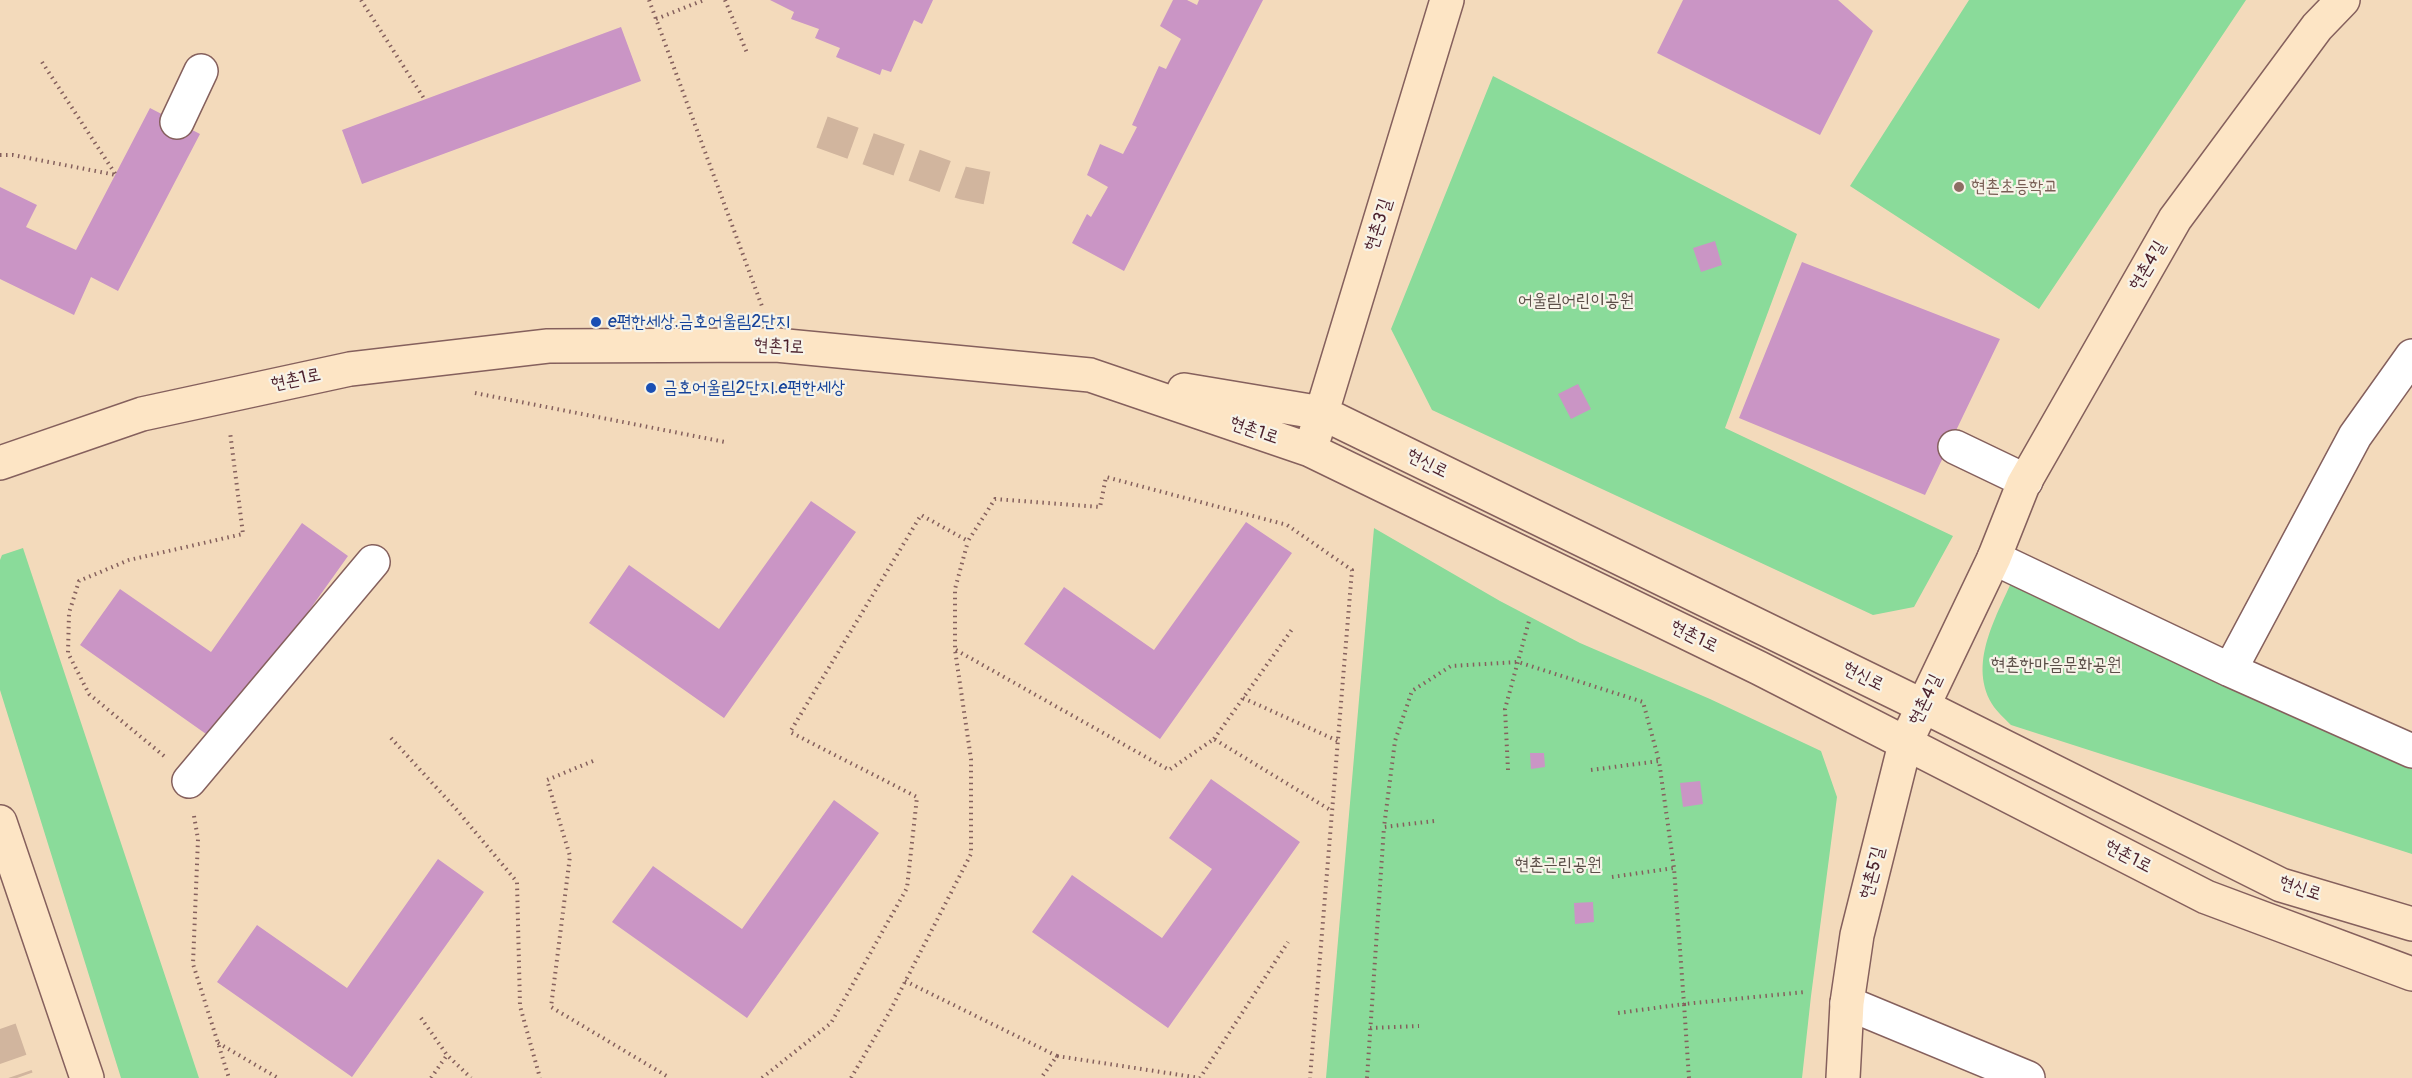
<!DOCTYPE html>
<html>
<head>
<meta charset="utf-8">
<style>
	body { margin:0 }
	canvas { display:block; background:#f3dabb }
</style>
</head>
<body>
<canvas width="2412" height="1078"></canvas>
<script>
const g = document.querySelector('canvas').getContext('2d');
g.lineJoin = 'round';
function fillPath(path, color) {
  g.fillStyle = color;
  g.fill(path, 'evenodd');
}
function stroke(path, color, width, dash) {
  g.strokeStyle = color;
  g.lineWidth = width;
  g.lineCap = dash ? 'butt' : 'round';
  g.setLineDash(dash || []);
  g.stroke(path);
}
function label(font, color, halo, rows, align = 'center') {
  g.font = font + ' Pangolin,"Poor Story",sans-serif';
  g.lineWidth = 4.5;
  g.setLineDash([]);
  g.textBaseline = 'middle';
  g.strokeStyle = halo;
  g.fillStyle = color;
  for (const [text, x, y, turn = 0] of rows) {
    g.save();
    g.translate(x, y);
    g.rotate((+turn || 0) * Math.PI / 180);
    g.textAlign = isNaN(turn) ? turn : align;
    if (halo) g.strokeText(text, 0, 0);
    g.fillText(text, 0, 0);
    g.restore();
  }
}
const green = new Path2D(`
	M1969,0H2246L2039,309L1850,186Z
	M1493,76L1797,234L1725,428L1953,536L1914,607L1873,615L1432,410L1391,329Z
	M1374,528L1500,601L1580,643L1710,699L1821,751L1837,797L1811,996L1802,1078H1326Z
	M23,548L199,1078H121L0,690V560L2,555Z
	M2017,569L2412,750V854L2011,725C2005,719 1997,712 1992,704C1966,660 2001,610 2017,569Z`);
const building = new Path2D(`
	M770,0H933L922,24L914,20L891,72L882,69L880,75L836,57L840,48L815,38L819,29L791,19L794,12Z
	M1173,0H1187L1197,5L1199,0H1263L1124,271L1072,243L1087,214L1091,217L1108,187L1087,175L1100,144L1123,154L1137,127L1132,125L1159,66L1166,69L1181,39L1160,26Z
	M1683,0H1838L1873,31L1820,135L1657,53Z
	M621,27L641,81L362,184L342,130Z
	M150,108L200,134L118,291L91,277L74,315L0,279V187L37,205L26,227L76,250Z
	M1715,241L1722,265L1701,272L1693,248Z
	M1802,262L2000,339L1925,495L1739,418Z
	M1578,384L1591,409L1571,419L1558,394Z
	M811,501L856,532L724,718L589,623L629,565L719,629Z
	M1246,522L1292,553L1160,739L1024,644L1064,587L1154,650Z
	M302,523L348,556L216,741L80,645L120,589L211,652Z
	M1530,753H1544L1545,767L1531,769Z
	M1211,779L1300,842L1168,1028L1032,932L1072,875L1162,938L1212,869L1169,838Z
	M1700,781L1703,804L1683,807L1680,783Z
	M834,800L879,833L747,1018L612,922L653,866L742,929Z
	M438,859L484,892L352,1077L217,982L257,925L347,988Z
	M1593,902L1594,922L1575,924L1574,903Z`);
const streetTunnel = new Path2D(`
	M822,132L963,183L987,188`);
const secondaryTunnel = new Path2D(`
	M0,1029L17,1078`);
const path = new Path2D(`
	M361,0L425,100
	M649,0L763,309
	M725,0L747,53
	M656,19L704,0
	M42,62L116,175
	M0,155H13L116,175
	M475,393L725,442
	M956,650L1169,770L1214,739L1332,811
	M1243,698L1338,741
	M391,738L456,809L517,882L520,1006L540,1078
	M1214,739L1293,628
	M164,756L89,694L68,653L69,613L79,581L129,560L243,534L230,432
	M593,761L547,780L570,856L551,1007L670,1078
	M1508,770L1505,709L1529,621
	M1591,770L1659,761L1674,868
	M194,816L198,839L193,964L229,1078
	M1434,821L1384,827L1395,741L1412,691L1451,666L1518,662L1643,702L1659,761
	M1612,877L1674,868L1684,1004L1618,1013
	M905,981L1057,1056L1041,1078
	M421,1018L447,1055L471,1078
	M1370,1028L1419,1026
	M218,1043L278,1078
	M1057,1056L1200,1078L1288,942
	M431,1078L447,1055
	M762,1078L831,1023L907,888L917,797L790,732L921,515L968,541L995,499L1100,507L1106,477L1287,525L1352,570L1310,1078
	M851,1078L889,1013L971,854V759L955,650V589L968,541
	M1367,1078L1384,827
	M1689,1078L1684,1004L1805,992`);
const street = new Path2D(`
	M177,122L201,71
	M1955,447L2026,481
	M1994,558L2230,670L2412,751
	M2230,670L2355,436L2412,356
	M189,781L373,562
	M1847,1003L2028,1078`);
const secondary = new Path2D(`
	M1184,390L1322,413L1923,706L2281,885L2412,924
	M1315,435L1447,0
	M0,463L142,414L350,369L548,346L776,345L1090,375L1310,450L1759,668L2206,897L2412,974
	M0,822L87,1078
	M1843,1078L1847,1003L1857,935L1905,744L1994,558L2023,485L2175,219L2317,27L2343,0`);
const markers = [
	[1959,187,6,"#8d6e63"],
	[596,322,6,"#1a4fb4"],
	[651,388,6,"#1a4fb4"]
];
const educationNames = [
	["현촌초등학교",1971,187]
];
const streetNames = [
	["현촌3길",1379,225,-73],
	["현촌4길",2148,266,-60],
	["현촌1로",779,347,3],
	["현촌1로",296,380,-12],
	["현촌1로",1254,431,19],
	["현신로",1427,464,26],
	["현촌1로",1694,637,26],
	["현신로",1863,677,26],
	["현촌4길",1926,700,-65],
	["현촌1로",2128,857,27],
	["현촌5길",1873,873,-76],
	["현신로",2300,889,18]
];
const parkNames = [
	["어울림어린이공원",1576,301],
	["현촌한마음문화공원",2056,665],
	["현촌근린공원",1558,865]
];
const transitNames = [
	["e편한세상.금호어울림2단지",608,322],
	["금호어울림2단지.e편한세상",663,388]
];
fillPath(green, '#8adb9a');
fillPath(building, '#ca95c5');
stroke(streetTunnel, '#d1b59e', 33, [33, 16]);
stroke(secondaryTunnel, '#d1b59e', 33, [33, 16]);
stroke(street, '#85605d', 36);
stroke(secondary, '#85605d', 36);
stroke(path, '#85605d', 4, [1.5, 4.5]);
stroke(street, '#fff', 33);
stroke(secondary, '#fde5c5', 33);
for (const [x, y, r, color] of markers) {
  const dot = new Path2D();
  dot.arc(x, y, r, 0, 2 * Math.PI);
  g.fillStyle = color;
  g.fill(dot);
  stroke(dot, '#f7f3e8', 2);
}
label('18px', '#785e54', '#f7f3e8', educationNames, 'left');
label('18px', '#4a1f2b', '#f7f3e8', streetNames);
label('18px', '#5a4e47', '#f7f3e8', parkNames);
label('18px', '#164399', '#f7f3e8', transitNames, 'left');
</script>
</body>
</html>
